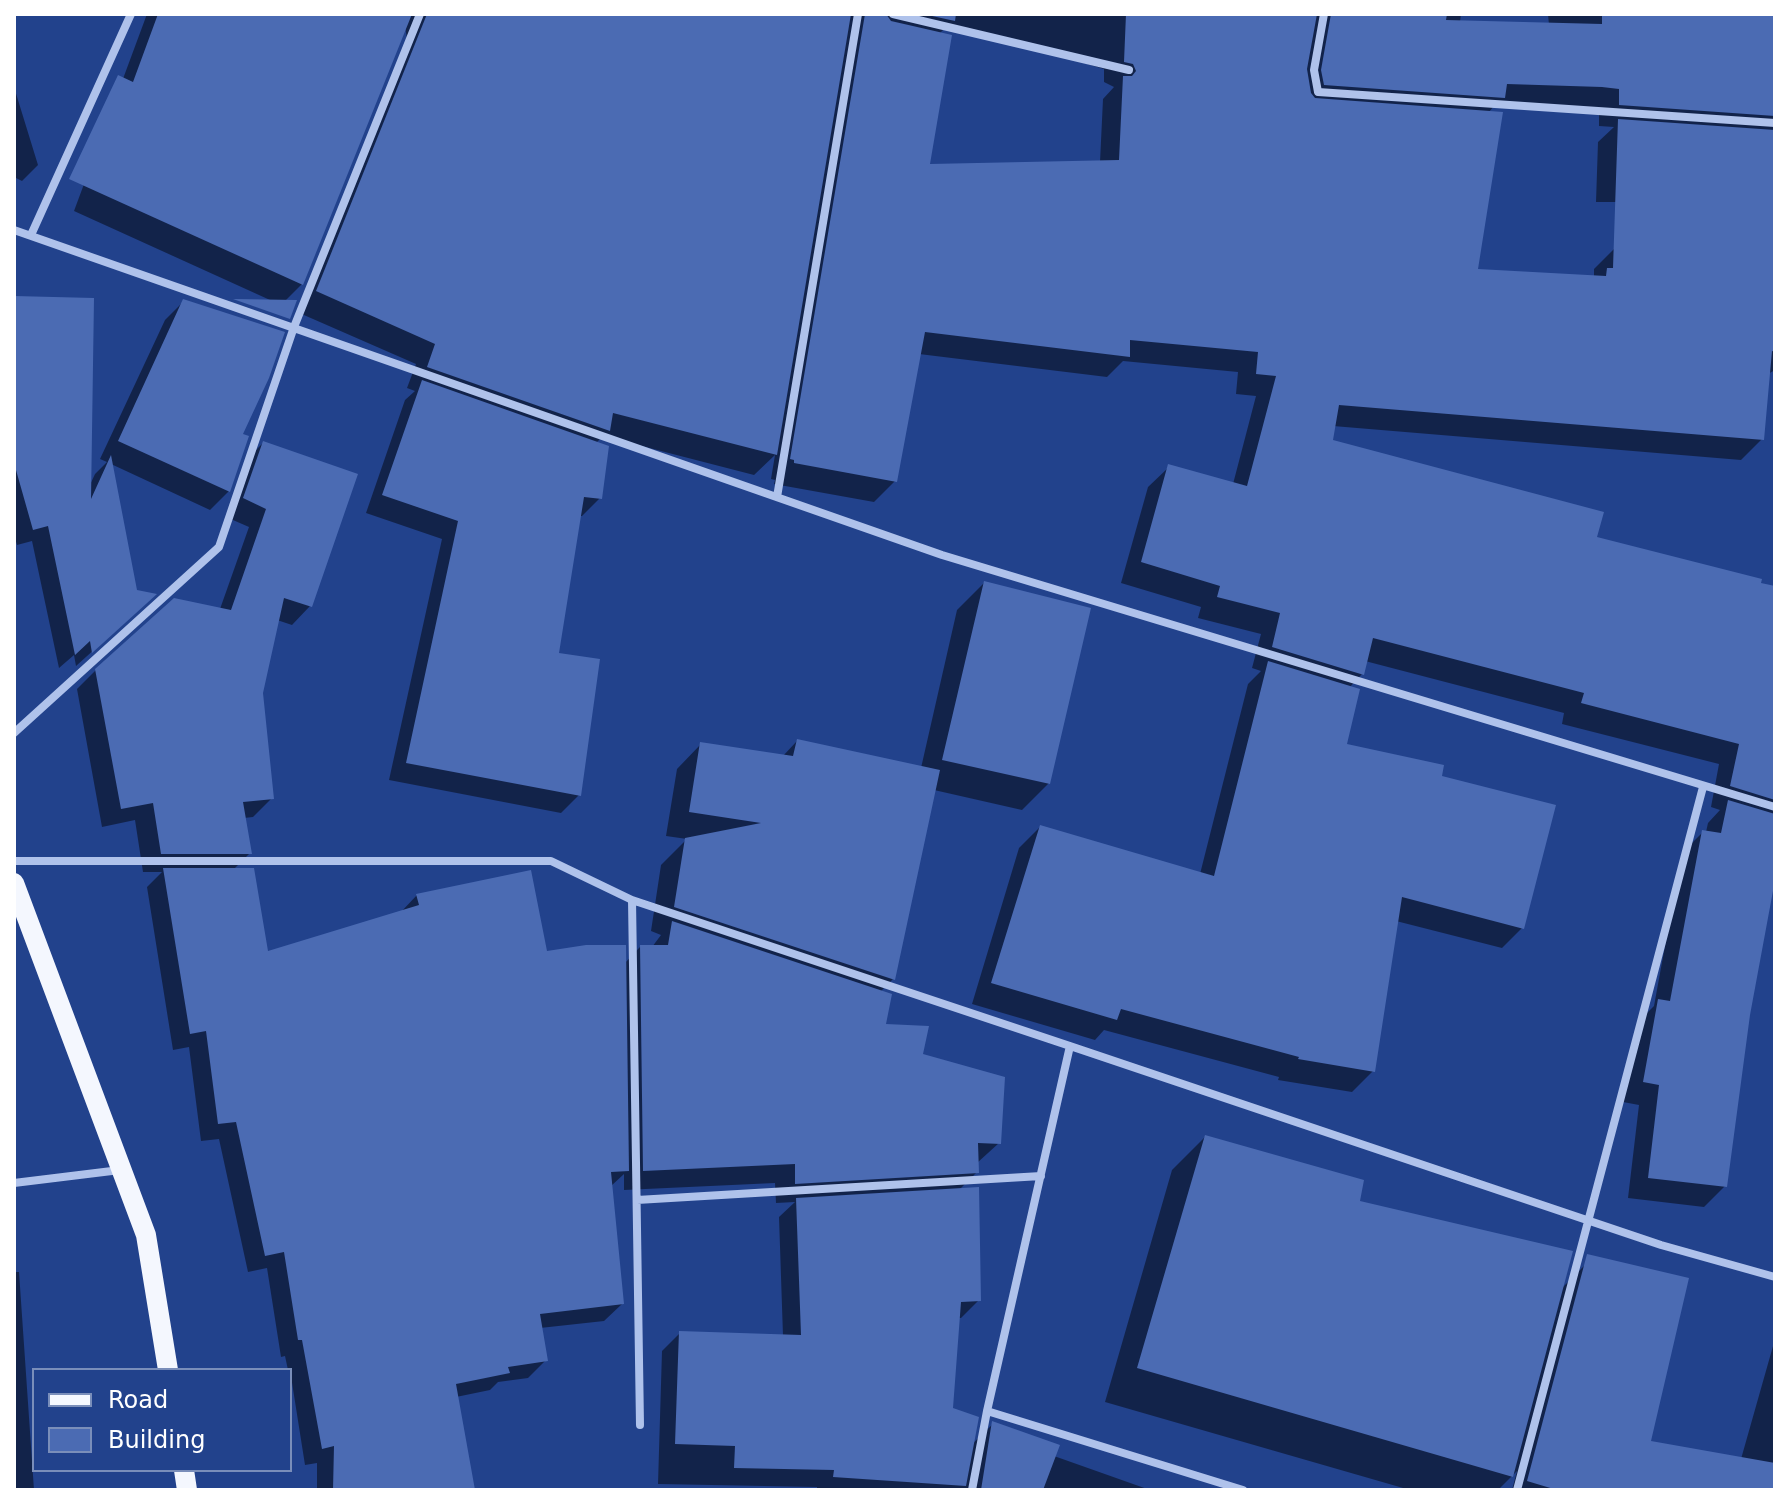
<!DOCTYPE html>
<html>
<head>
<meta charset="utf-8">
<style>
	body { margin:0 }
	#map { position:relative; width:1789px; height:1504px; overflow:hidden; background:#22428c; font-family:"DejaVu Sans",sans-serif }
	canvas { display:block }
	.frame { position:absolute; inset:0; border:16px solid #fff; pointer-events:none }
	.legend { position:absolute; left:32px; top:1368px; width:260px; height:104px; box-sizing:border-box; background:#22428c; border:2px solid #7a8eba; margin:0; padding:10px 14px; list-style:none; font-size:24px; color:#fff }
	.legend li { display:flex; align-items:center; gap:16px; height:40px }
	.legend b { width:40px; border:2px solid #7a8eba }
</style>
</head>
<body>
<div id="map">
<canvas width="1789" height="1504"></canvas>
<div class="frame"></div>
<ul class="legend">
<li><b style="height:10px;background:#f4f7fe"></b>Road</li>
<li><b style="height:22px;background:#4b6bb3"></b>Building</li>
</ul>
</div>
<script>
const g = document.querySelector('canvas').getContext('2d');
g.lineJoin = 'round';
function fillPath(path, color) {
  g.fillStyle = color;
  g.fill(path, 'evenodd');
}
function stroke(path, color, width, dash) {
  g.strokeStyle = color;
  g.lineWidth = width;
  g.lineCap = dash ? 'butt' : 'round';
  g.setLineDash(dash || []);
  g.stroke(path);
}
const shadow = new Path2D(`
	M147,14H1461L1460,22L1549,25L1548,14H1775V202H1596L1598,142L1614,127L1599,126V109L1495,105L1488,113L1476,271L1594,277V269L1615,248L1775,268V370L1768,374L1762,439L1741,460L1333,426L1331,442L1594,539L1775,588V869L1748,1014L1725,1186L1704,1207L1628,1198L1639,1105L1623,1102L1638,1022L1654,1006L1682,853L1703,832H1706L1708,823L1720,810L1711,807L1719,764L1562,724L1564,713L1365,661L1362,674L1349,688L1344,746L1440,777L1522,928L1502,948L1396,921L1373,1071L1352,1092L1278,1080L1279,1077L1104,1030L1095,1040L972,1004L1019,848L1040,827L1200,874L1248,684L1261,671L1252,668L1261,634L1198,618L1201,607L1121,583L1148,487L1169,467L1233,484L1256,396L1236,394L1238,372L1123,361L1107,377L919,354L895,481L874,502L774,484L775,480L771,479L775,455L754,475L603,436L596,443L600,498L582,516H579L557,655L579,795L561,813L389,780L442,539L366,513L405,400L415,391L407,388L416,364L297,312L407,39L405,26L302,284L281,305L74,211ZM946,27L1017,43L1104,69V82L1114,87L1103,99L1100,162L928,166L939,34Z
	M14,87L38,165L22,181L14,177Z
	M14,298L89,487L95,474L107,462L100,459L165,320L184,301L241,435L229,491L210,510L111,464L138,610L76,666L74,655L59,668L32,541L17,545L14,535Z
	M263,443L310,606L292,625L277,620L261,693L272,798L253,817L244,818L250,853L233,870L266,954L400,913L417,895L546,953L624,964L640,947H652L661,935L651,931L661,865L687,839L666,836L677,769L701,744L782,757L797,741L921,768L957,610L984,583L1049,783L1022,810L934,790L893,979L880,992L883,1026L921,1055L999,1143L977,1163V1172L959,1190L979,1300L961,1318H958L951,1409L971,1445L993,1424L1054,1456L1150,1490H817V1487L658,1484L662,1351L680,1333L783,1336L779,1217L795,1202L776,1203L775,1183L624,1190V1174L610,1187L622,1304L604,1321L540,1328L546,1360L528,1378L498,1382L490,1390L456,1397L444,1490H317V1463L305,1465L290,1370H288L285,1356L281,1357L267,1268L248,1272L219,1139L201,1141L189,1047L173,1050L147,887L162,872H143L135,820L102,827L77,689L96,670L220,609L249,527L226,517L245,461Z
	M1205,1137L1561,1289L1585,1265L1649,1442L1741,1459L1775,1339V1490H1512L1517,1471L1498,1490H1410L1105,1402L1172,1170Z
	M14,1272H19L34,1490H14Z`);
const building = new Path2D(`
	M158,14H412L303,285L69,179L118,75L133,82Z
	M427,14H851L777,455L613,413L610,431L427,367L435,344L316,291Z
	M865,14H886L891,21L952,35L930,164L1119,160L1123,76H1132L1136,71L1133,64L1124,62L1126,14H1317L1307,69L1311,93L1315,98L1503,112L1478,269L1606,276L1607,268H1613L1618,119L1775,130V352L1772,351L1764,440L1339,405L1333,440L1604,512L1597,537L1762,579L1761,583L1775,586V800L1730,786L1739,744L1581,703L1584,693L1373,638L1364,675L1272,647L1280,613L1217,597L1220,586L1141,562L1168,464L1247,486L1276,376L1256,374L1258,352L1130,340V357L925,332L897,482L794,463V460L790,459Z
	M923,14H956L955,21Z
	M1331,14H1447L1446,20L1602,24V14H1775V116L1619,105V89L1602,87L1507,84L1505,98L1324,85L1321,70Z
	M14,296L94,298L91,499L111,455L137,590L157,594L92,653L90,641L75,655L48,526L33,530L14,463Z
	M183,299L285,332L269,378L243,434L249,436L230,492L118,441Z
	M233,299L297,300L290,319Z
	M422,380L609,446L602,499L584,497L559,653L600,659L581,796L406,763L458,521L382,495Z
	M263,441L358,474L312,607L284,598L263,693L274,799L243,802L252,854H161L153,803L121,809L95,669L174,598L231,610L266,509L243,498Z
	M984,581L1091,608L1050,784L942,760Z
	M1268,661L1360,689L1347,744L1444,765L1442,776L1556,805L1524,929L1402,897L1375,1072L1298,1059L1299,1057L1121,1009L1117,1020L991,983L1040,825L1214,876Z
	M797,739L940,770L895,980L674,907L685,838L761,823L689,812L700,742L793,756Z
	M1728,800L1775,814V880L1750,1015L1727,1187L1648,1178L1659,1085L1643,1082L1658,999L1670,1001L1702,830L1721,833Z
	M163,868H254L268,951L419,905L416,894L531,870L547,951L586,945H626L629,1171L611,1172L624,1304L540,1314L548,1361L508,1367L510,1373L456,1384L475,1490H333L334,1446L322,1449L302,1340H298L284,1252L265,1256L236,1122L218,1124L206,1031L190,1034Z
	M672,921L892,994L886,1024L929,1026L923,1054L1005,1077L1001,1144L978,1143L979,1173L795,1184V1164L643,1171L640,945H668Z
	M1205,1135L1364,1180L1360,1201L1573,1251L1513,1477L1137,1368Z
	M979,1187L981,1301L961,1302L953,1408L979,1417L966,1486L833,1477L834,1470L734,1468L735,1446L675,1444L679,1331L801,1335L796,1198Z
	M1587,1254L1689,1278L1651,1441L1775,1463V1490H1557L1527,1481Z
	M992,1421L1060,1445L1043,1490H981Z`);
const minor = new Path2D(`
	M893,14L1129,70
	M1324,14L1314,70L1318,92L1775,123
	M14,230L942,555L1775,807
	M31,235L131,14
	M777,497L858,14
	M14,733L219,547L294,327L420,14
	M14,861H551L632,900
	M1070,1046L1661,1245L1775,1277
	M14,1183L120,1170
	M637,1200L1041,1176
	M640,1425L632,900L1070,1046L987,1411L1243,1490
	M972,1490L987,1411
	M1517,1490L1703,787`);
const primary = new Path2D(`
	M14,883L146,1235L168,1370
	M184,1470L187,1490`);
fillPath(shadow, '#0007');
fillPath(building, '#4b6bb3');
stroke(minor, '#afc2eb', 8);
stroke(primary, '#f4f7fe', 20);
</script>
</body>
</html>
